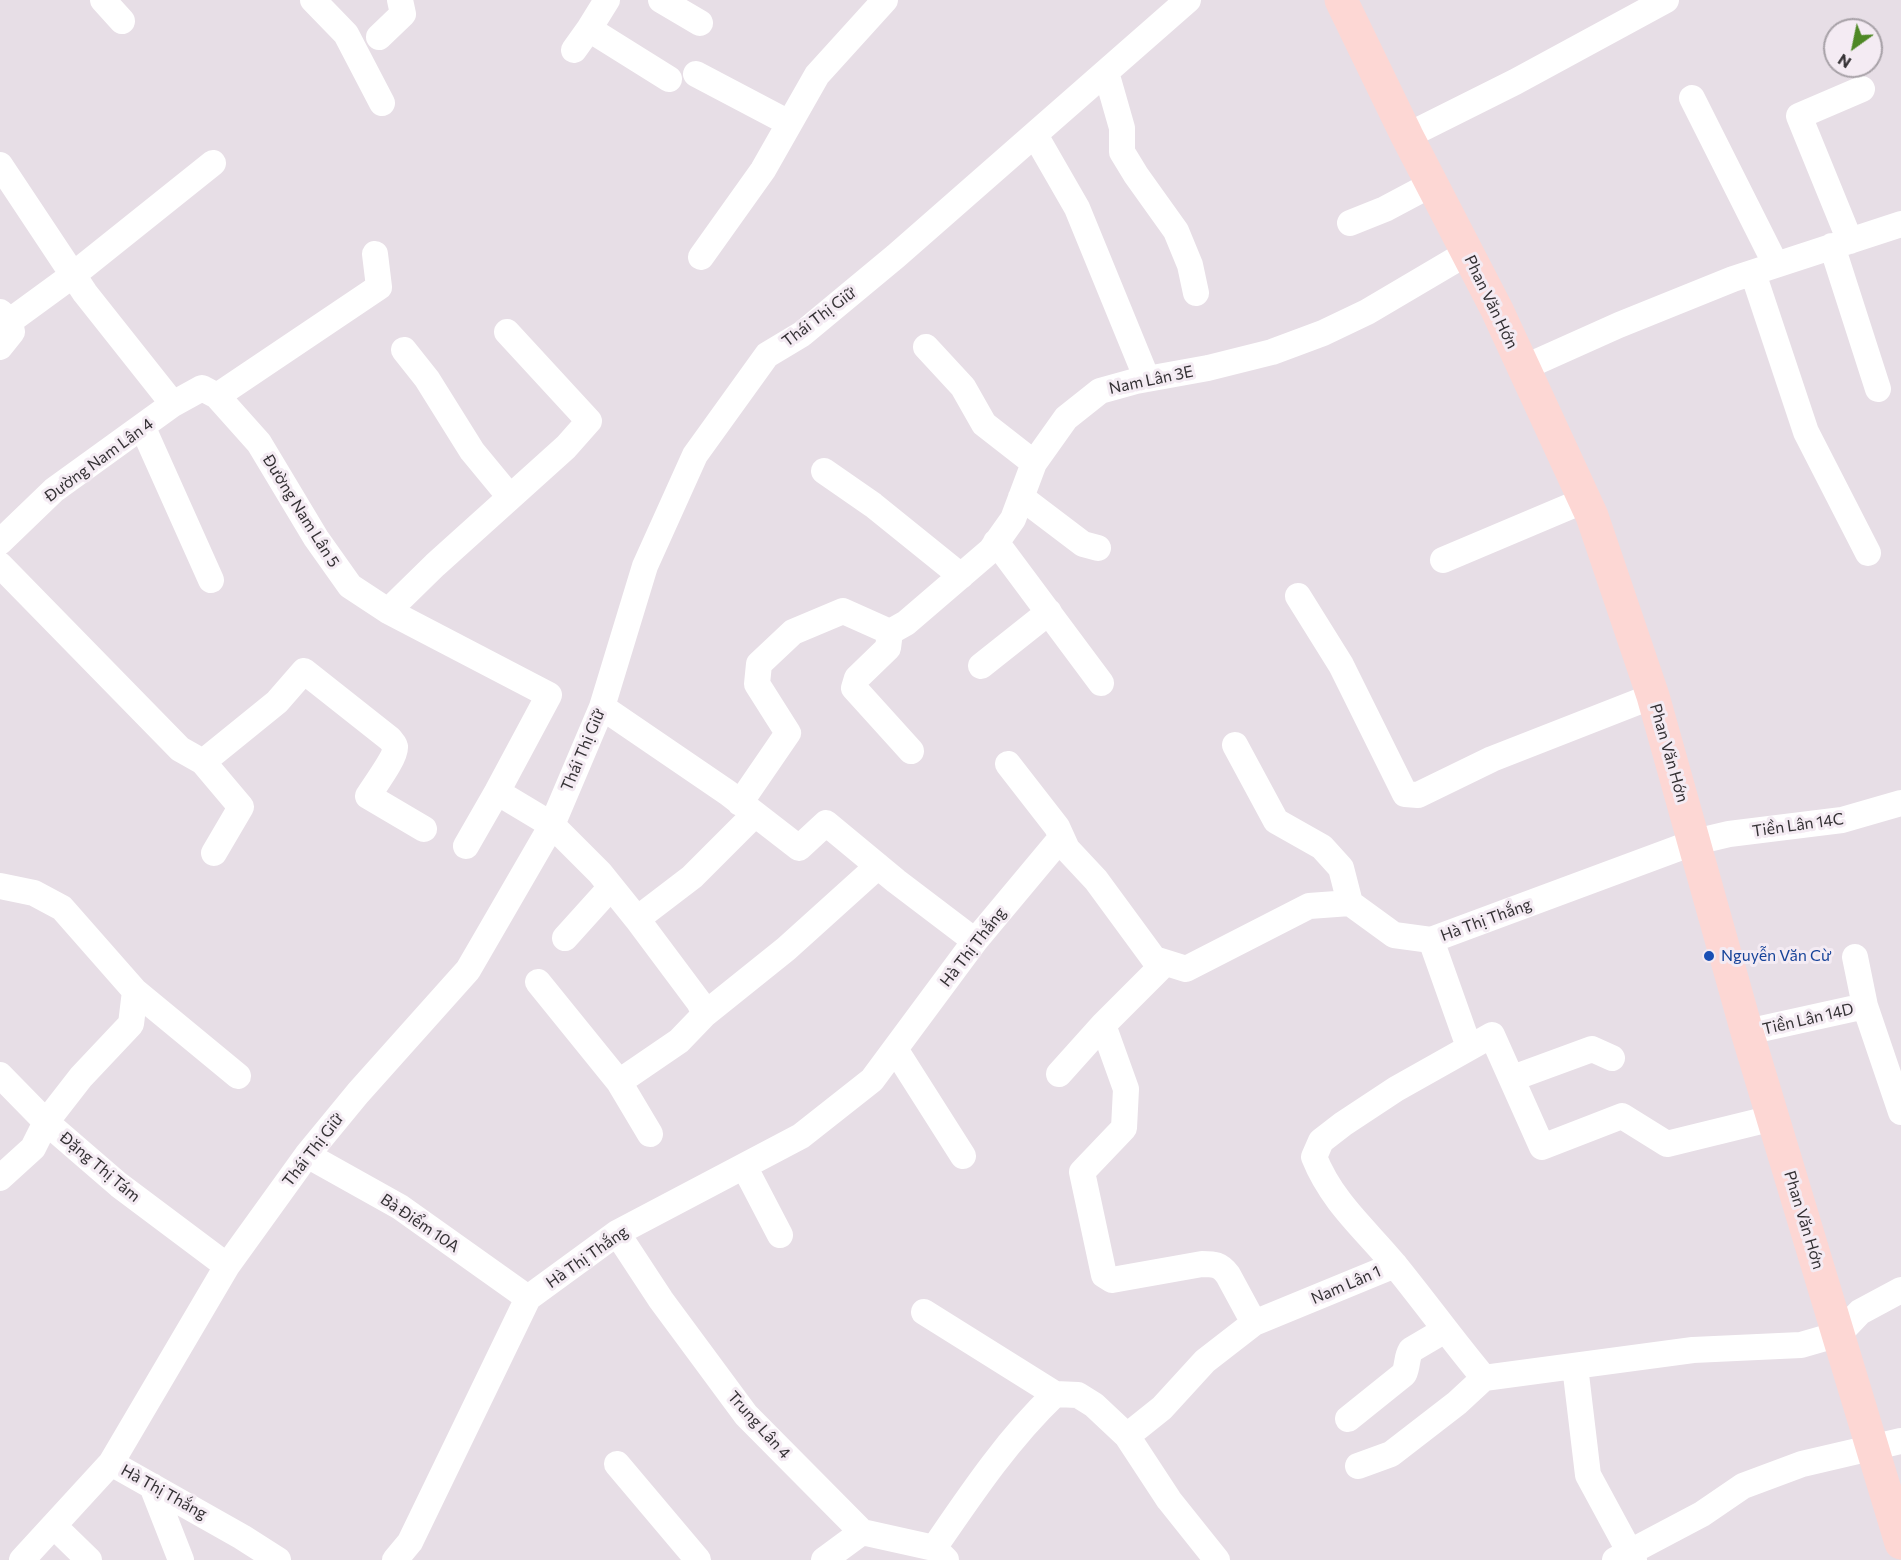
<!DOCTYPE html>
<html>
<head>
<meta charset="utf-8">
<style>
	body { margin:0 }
	#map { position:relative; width:1901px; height:1560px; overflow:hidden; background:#e7dee6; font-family:Commissioner,sans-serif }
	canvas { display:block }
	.north { position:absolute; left:1823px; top:18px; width:60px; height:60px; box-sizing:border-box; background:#f4ebf3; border:2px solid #a7a1a7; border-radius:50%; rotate:213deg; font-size:16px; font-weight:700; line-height:24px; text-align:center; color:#343134 }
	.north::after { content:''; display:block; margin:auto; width:21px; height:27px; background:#4e8825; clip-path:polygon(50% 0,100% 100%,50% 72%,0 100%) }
</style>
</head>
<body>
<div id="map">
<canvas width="1901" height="1560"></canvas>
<div class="north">N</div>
</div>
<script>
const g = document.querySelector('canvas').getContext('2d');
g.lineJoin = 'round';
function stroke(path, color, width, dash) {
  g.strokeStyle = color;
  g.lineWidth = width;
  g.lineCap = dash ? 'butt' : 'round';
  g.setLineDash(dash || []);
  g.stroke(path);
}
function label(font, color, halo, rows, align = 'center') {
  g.font = font + ' Commissioner,sans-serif';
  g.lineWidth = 6;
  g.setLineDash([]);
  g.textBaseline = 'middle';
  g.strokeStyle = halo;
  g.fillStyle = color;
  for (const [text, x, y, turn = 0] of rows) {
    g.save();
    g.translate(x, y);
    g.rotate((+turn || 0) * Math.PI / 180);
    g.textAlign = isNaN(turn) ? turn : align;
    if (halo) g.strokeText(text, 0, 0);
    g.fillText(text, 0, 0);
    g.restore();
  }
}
const minor = new Path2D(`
	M103,0L122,21
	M313,0L346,34L382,103
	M607,0L589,29L669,79
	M661,0L700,23
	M379,37L403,14L400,0
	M574,50L589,29
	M1106,72L1122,128V152L1136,175L1176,231L1190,265L1196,293
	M696,74L789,123
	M1692,98L1776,265
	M1035,135L1077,208L1147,379
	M1407,136L1515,82L1666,0
	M0,165L85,293L173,404
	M1350,223L1385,209L1432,184
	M1850,241L1799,116L1862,89
	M1832,246L1878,389
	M701,257L763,170L817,75L885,0
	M1753,273L1806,432L1868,553
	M0,312L10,321L73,275L213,163
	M0,347L12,332L10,321
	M926,347L963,387L984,424L1034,463
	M404,350L427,379L472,451L510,497
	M1523,368L1619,325L1733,279L1901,224
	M217,396L379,287L375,254
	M143,428L211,580
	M824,471L873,505L961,576
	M1021,497L1083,544L1098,548
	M0,542L54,490L173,404L202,388L217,396L259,443L316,538L350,586L388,611L549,695L497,792L466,846
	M996,542L1101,683
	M1443,560L1585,500
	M0,565L180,749L203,762L277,702L304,671L390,739C392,742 395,744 395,747C396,757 374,786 368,796L424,829
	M1298,596L1341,665L1405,794L1418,795L1492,759L1653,696
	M388,611L435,565L566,447L589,421L507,332
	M890,632L906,623L991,550L1013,519L1034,463L1066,418L1100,391L1136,381L1208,368L1272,352L1323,333L1367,312L1467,253
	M890,632L888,648L857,678L854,688L911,751
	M981,666L1049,612
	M602,707L728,793L799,848L826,823L896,881L975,941
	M1235,745L1276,821L1322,847L1341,868L1350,903
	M203,762L241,807L214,853
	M1008,764L1057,827L1067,849
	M497,792L552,825L600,873L637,919L692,877L755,814
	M740,803L788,733L757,684L759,664L793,632L843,611L890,632
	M0,886L34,893L62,908L135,991L238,1076
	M565,938L611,887
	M1431,940L1469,1047
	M1855,957L1865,1006L1901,1112
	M538,982L619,1082L679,1041L705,1014L699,1002L637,919
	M705,1014L786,949L878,866
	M1103,1025L1126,1089L1124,1128L1082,1172L1104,1275L1112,1280L1202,1264C1214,1264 1220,1264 1228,1275L1254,1323
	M1747,1032L1865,1006
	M895,1049L963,1156
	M1059,1074L1103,1025L1165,963
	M0,1075L46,1122L119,1185L227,1266
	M1513,1078L1592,1049L1612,1058
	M619,1082L650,1134
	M307,1155L400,1207L528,1298
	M744,1166L780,1235
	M0,1178L33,1148L46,1122L81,1077L131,1024L135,991
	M617,1233L661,1300L746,1415L862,1532L934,1548L946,1560
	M924,1312L1055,1394
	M1575,1366L1588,1475L1634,1560
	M1484,1378C1453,1341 1425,1302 1394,1264C1365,1229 1332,1202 1314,1157L1321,1141L1343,1124L1396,1089L1492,1035L1542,1147L1622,1116L1667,1144L1773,1118
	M1484,1378L1693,1350L1801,1345L1839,1334L1860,1312L1901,1290
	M1348,1419L1404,1374C1408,1366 1406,1358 1411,1350L1445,1330
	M1127,1436L1169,1500L1217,1560
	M111,1463L242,1537L278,1560
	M617,1464L698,1560
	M1358,1466L1391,1454L1457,1403L1484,1378
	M152,1486L181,1560
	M54,1526L89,1560
	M934,1548C971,1494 1007,1440 1055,1394L1078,1395L1094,1405L1127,1436L1162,1408L1205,1361L1254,1323L1395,1265
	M22,1560L111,1463L227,1266L307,1155L358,1093L468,970L552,825L602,707L645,566L695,455L767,355L802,334L896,256L1188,0
	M395,1560L410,1542L528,1298L617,1233L801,1136L872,1080L975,941L1056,844L1067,849L1096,880L1154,959L1186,969L1309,906L1350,903L1394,935L1431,940L1695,842L1729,834L1842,820L1901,803
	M824,1560L862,1532
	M1615,1560L1702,1514L1743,1486L1802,1464L1901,1441`);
const major = new Path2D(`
	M1341,0L1407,136L1497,310L1592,516L1653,696L1747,1032L1901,1543`);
const markers = [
	[1709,956,6,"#1a4fb4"]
];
const streetNames = [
	["Phan Văn Hớn",1491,302,64],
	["Thái Thị Giữ",819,317,-37],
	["Nam Lân 3E",1151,380,-12],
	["Đường Nam Lân 4",99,460,-36],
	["Đường Nam Lân 5",301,511,58],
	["Thái Thị Giữ",583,750,-67],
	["Phan Văn Hớn",1669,753,74],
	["Tiền Lân 14C",1798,825,-8],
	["Hà Thị Thắng",1486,920,-20],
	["Hà Thị Thắng",973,947,-52],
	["Tiền Lân 14D",1808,1019,-13],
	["Thái Thị Giữ",313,1150,-52],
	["Đặng Thị Tám",100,1167,40],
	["Phan Văn Hớn",1804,1220,73],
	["Bà Điểm 10A",420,1223,34],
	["Hà Thị Thắng",587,1257,-35],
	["Nam Lân 1",1346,1285,-23],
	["Trung Lân 4",759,1425,48],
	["Hà Thị Thắng",164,1492,29]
];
const transitNames = [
	["Nguyễn Văn Cừ",1721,956]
];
stroke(minor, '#fff', 26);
stroke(major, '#fdd7d4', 33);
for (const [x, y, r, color] of markers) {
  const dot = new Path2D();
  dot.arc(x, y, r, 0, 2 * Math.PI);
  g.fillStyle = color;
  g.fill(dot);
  stroke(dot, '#f4ebf3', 2);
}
label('16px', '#343134', '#f4ebf3', streetNames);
label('16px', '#164399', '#f4ebf3', transitNames, 'left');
</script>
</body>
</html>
